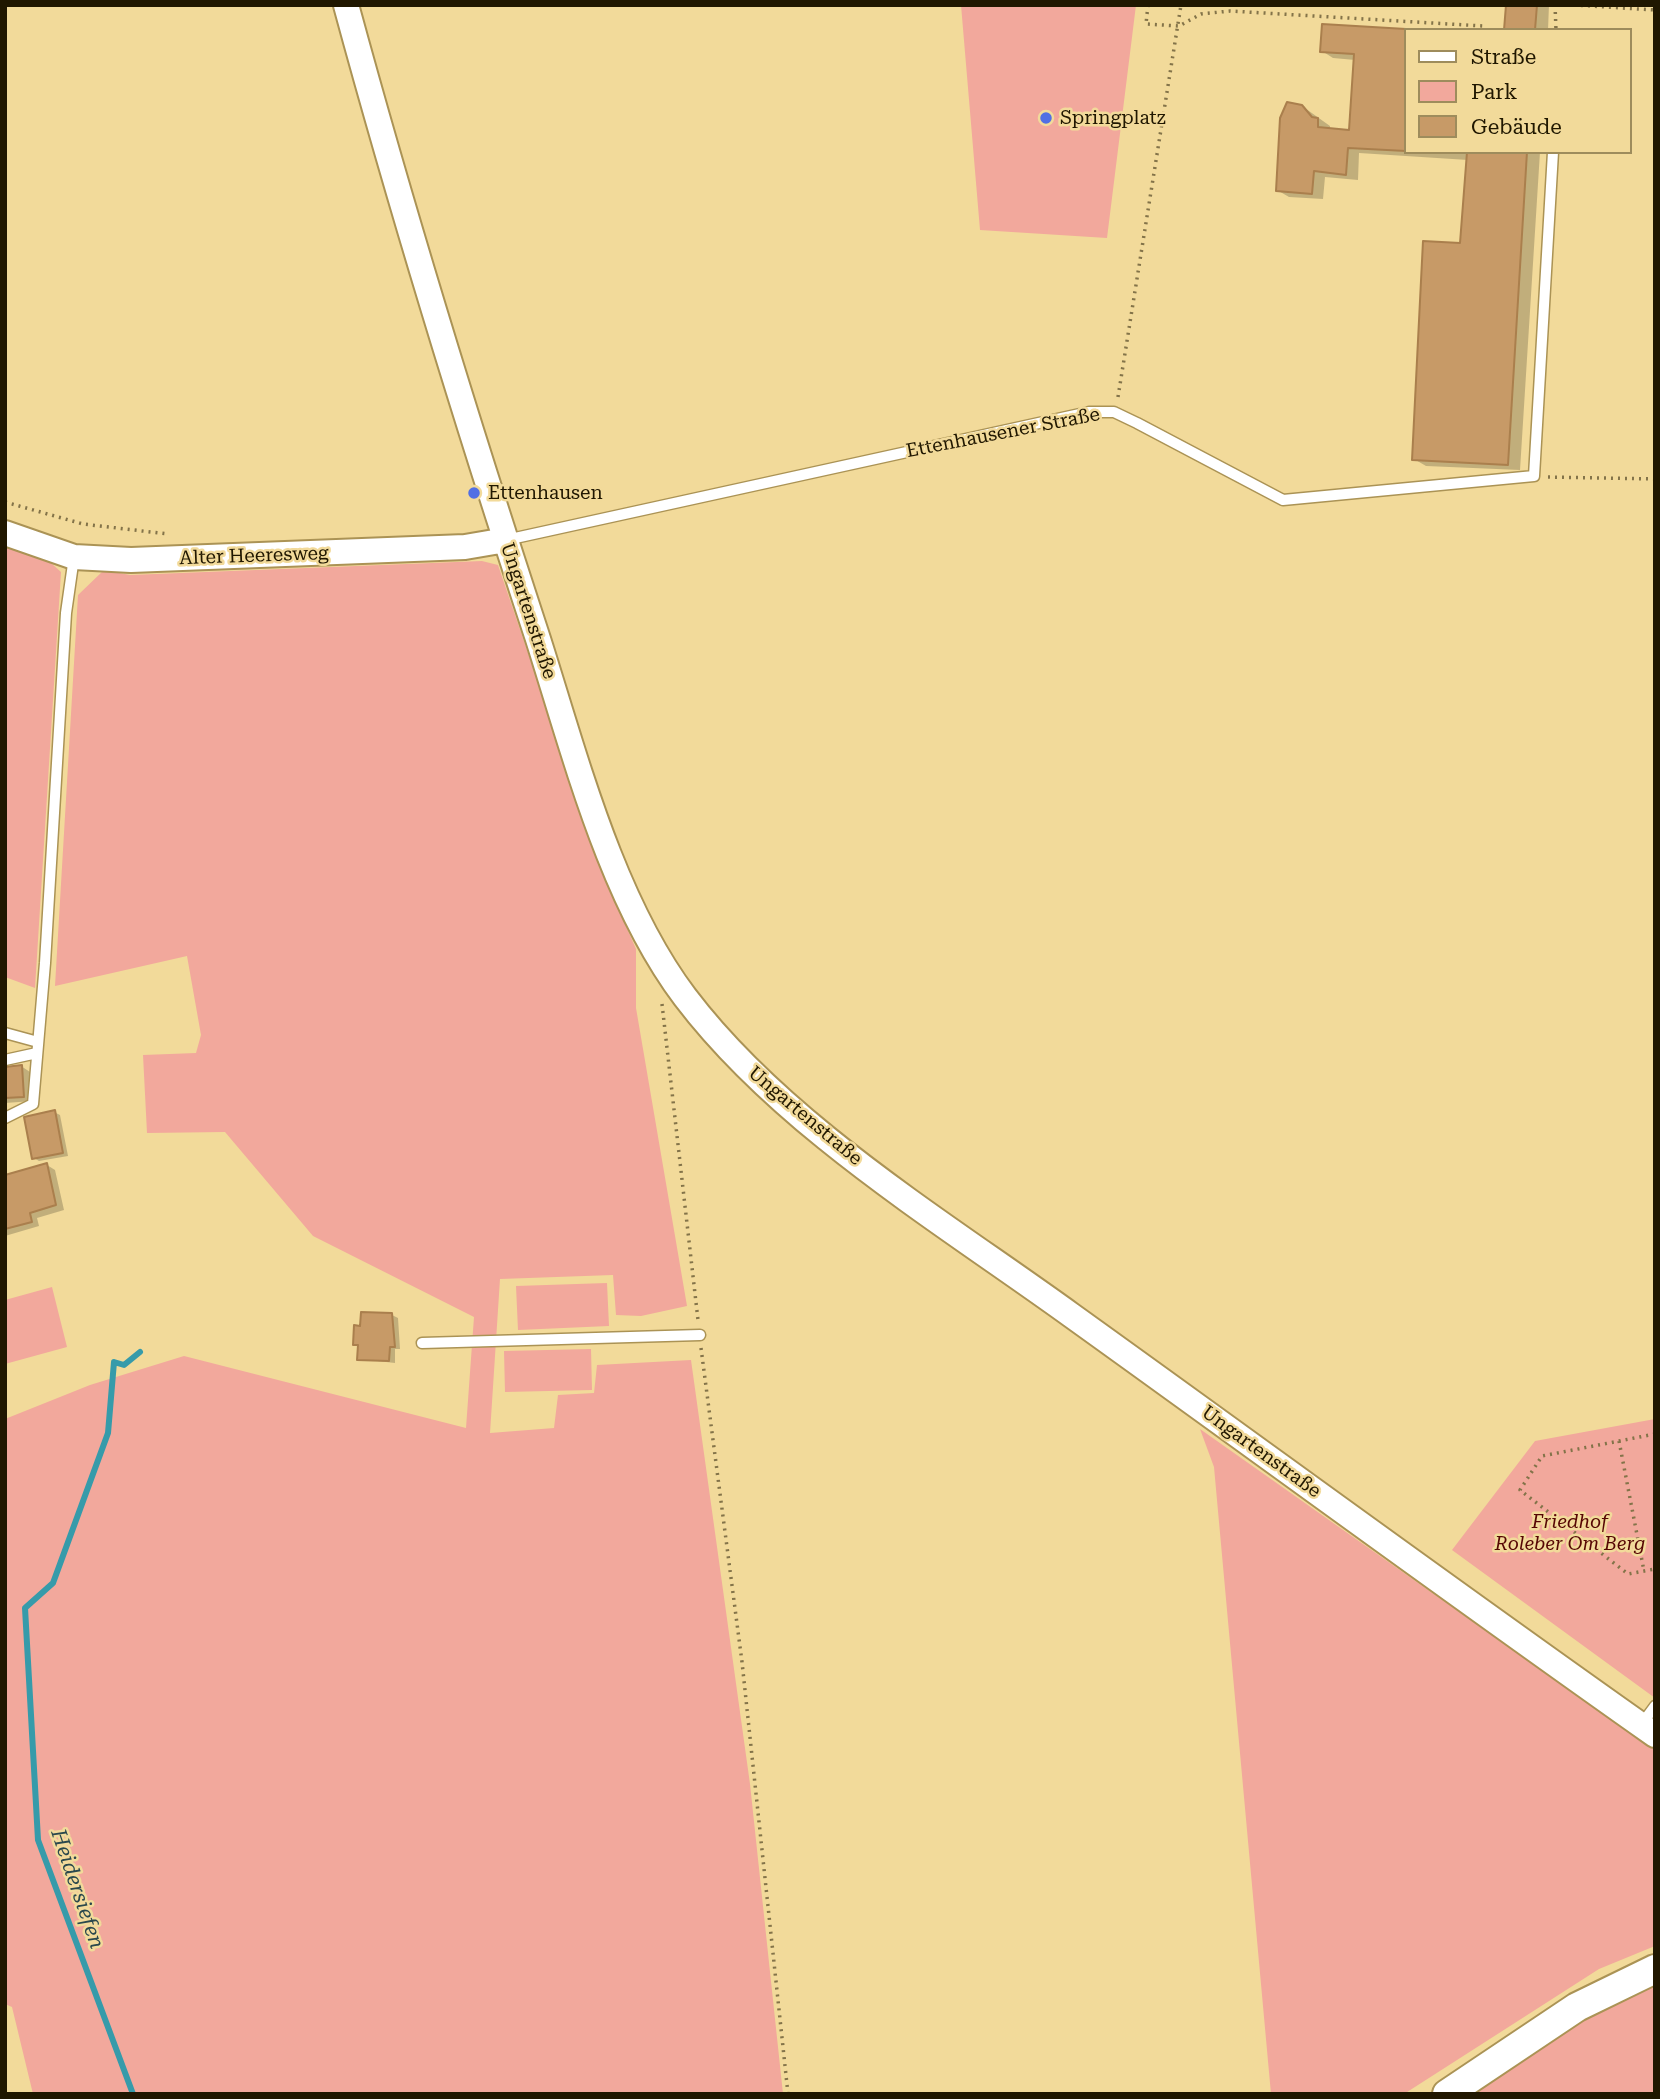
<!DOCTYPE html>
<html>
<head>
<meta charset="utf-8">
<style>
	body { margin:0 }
	#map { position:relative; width:1660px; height:2099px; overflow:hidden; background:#f2da9a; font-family:"Roboto Serif",serif }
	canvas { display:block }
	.frame { position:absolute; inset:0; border:7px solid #201700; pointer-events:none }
	.legend { position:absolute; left:1404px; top:28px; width:228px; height:126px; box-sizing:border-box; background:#f2da9a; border:2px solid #9e8c5c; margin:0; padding:9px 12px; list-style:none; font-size:21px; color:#201700 }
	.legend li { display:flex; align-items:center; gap:14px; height:35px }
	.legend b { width:35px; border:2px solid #9e8c5c }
</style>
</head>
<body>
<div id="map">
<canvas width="1660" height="2099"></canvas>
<div class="frame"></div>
<ul class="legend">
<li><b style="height:9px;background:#fff"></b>Straße</li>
<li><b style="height:19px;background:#f2a89c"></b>Park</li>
<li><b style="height:19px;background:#c79a67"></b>Gebäude</li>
</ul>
</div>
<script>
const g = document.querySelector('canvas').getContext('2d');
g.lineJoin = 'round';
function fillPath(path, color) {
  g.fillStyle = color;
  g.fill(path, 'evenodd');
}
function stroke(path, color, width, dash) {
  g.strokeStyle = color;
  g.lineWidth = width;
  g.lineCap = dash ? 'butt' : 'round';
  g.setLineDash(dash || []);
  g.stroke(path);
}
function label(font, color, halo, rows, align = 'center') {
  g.font = font + ' "Roboto Serif",serif';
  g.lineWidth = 5;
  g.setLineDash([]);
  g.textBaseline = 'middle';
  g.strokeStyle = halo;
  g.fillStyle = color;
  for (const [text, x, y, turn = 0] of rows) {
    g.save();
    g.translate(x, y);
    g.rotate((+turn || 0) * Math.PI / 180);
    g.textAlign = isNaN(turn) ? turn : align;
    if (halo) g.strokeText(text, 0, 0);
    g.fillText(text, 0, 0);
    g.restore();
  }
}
const green = new Path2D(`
	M961,5H1136L1107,238L980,230Z
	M5,540L41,554L61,572L35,988L5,977Z
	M482,561L498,565L605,878L636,949V1008L687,1306L641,1316L616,1315L613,1275L500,1279L490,1433L554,1428L558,1395L594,1393L597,1365L691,1360L750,1784L783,2094H33L12,2007L5,2004V1419L90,1385L184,1356L466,1428L474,1317L313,1236L225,1132L147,1133L143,1055L196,1053L201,1035L187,956L55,986L78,595L104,570L130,575Z
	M607,1283L609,1326L518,1330L516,1286Z
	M52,1287L67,1347L5,1364V1300Z
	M591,1349L592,1390L505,1392L504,1351Z
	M1655,1419V1698L1452,1550L1535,1441Z
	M1200,1429L1655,1750V1946L1599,1969L1404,2094H1271L1214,1467Z
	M1655,1982V2094H1467L1619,1996Z`);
const shadow = new Path2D(`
	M1498,5H1549L1548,30H1506L1507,6Z
	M1324,26L1406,31V152H1540L1520,470L1426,466L1414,459L1461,245L1468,160L1359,153L1358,180L1325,177L1323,199L1289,197L1277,190L1302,106L1330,126V130L1350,132L1355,60L1333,58L1322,51Z
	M21,1066L30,1072L33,1101L5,1103V1068Z
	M54,1112L60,1115L68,1156L39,1161L34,1158Z
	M47,1165L55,1170L64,1210L37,1218L39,1226L5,1236V1177Z
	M392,1315L398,1318L400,1349H395V1363L359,1359L360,1346L355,1344L362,1327Z`);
const stream = new Path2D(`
	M133,2094L38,1840L25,1608L53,1583L108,1433L114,1362L124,1365L140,1352`);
const building = new Path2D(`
	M1506,5H1537L1535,30H1504Z
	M1322,24L1406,29V151L1348,148L1346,175L1314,171L1312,194L1276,191L1280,118L1287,102L1302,105L1312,117L1318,118V127L1349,130L1354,54L1320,52Z
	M1467,152H1527L1508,465L1412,460L1423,241L1460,243Z
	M22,1065L24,1097L5,1098V1067Z
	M55,1110L63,1153L32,1159L24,1117Z
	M47,1163L56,1205L30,1213L32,1222L5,1229V1175Z
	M361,1312L392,1313L395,1347H390L389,1361L357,1360L358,1345H353L354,1325L360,1326Z`);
const path = new Path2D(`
	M1148,5L1146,24L1179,26L1201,14L1230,11L1483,26
	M1555,5L1556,30
	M1574,5L1655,10
	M1118,397L1181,5
	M1548,477L1655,479
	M5,502L83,524L168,534
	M662,1004L698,1320
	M701,1348L742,1662L788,2094
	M1655,1434L1542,1456L1520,1490L1628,1574L1655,1569
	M1619,1441L1644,1571`);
const service = new Path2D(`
	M506,540L1089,412H1114L1137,423L1283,500L1534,476L1553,152
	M5,1033L38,1042
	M5,1060L37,1053
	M5,1118L33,1104L45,963L66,613L74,557
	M422,1343L700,1335
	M1641,1725L1655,1706`);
const tertiary = new Path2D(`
	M346,5C404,218 469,429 538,639C575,755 611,899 685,997C782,1125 941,1221 1071,1315C1266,1455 1459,1597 1655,1735
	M5,533L74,557L131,560L465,547L506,540`);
const secondary = new Path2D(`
	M1447,2094L1577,2007L1655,1969`);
const markers = [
	[1046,118,7,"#516fe4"],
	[474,493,7,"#516fe4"]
];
const poiNames = [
	["Springplatz",1060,118],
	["Ettenhausen",488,493]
];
const streetNames = [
	["Ettenhausener Straße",1003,433,-11],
	["Alter Heeresweg",254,556,-2],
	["Ungartenstraße",528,611,72],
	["Ungartenstraße",805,1116,40],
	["Ungartenstraße",1261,1452,36]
];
const parkNames = [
	["Friedhof",1570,1522],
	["Roleber Om Berg",1570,1544]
];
const waterNames = [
	["Heidersiefen",77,1889,71]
];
fillPath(green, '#f2a89c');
fillPath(shadow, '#0003');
stroke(stream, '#369baa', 6);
fillPath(building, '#c79a67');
stroke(building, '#aa7f4d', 2);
stroke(service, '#ab9355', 13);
stroke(tertiary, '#ab9355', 28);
stroke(secondary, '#ab9355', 32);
stroke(path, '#837349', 3.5, [2, 5]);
stroke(service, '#fff', 10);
stroke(tertiary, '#fff', 24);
stroke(secondary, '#fff', 28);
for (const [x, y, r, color] of markers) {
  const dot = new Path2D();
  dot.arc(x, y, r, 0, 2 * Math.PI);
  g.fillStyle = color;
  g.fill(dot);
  stroke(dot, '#f2da9a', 2.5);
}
label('19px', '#201700', '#f2da9a', poiNames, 'left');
label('19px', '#201700', '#f2da9a', streetNames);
label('italic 19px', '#560604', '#f2da9a', parkNames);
label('italic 21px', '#2a484d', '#f2da9a', waterNames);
</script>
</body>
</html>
